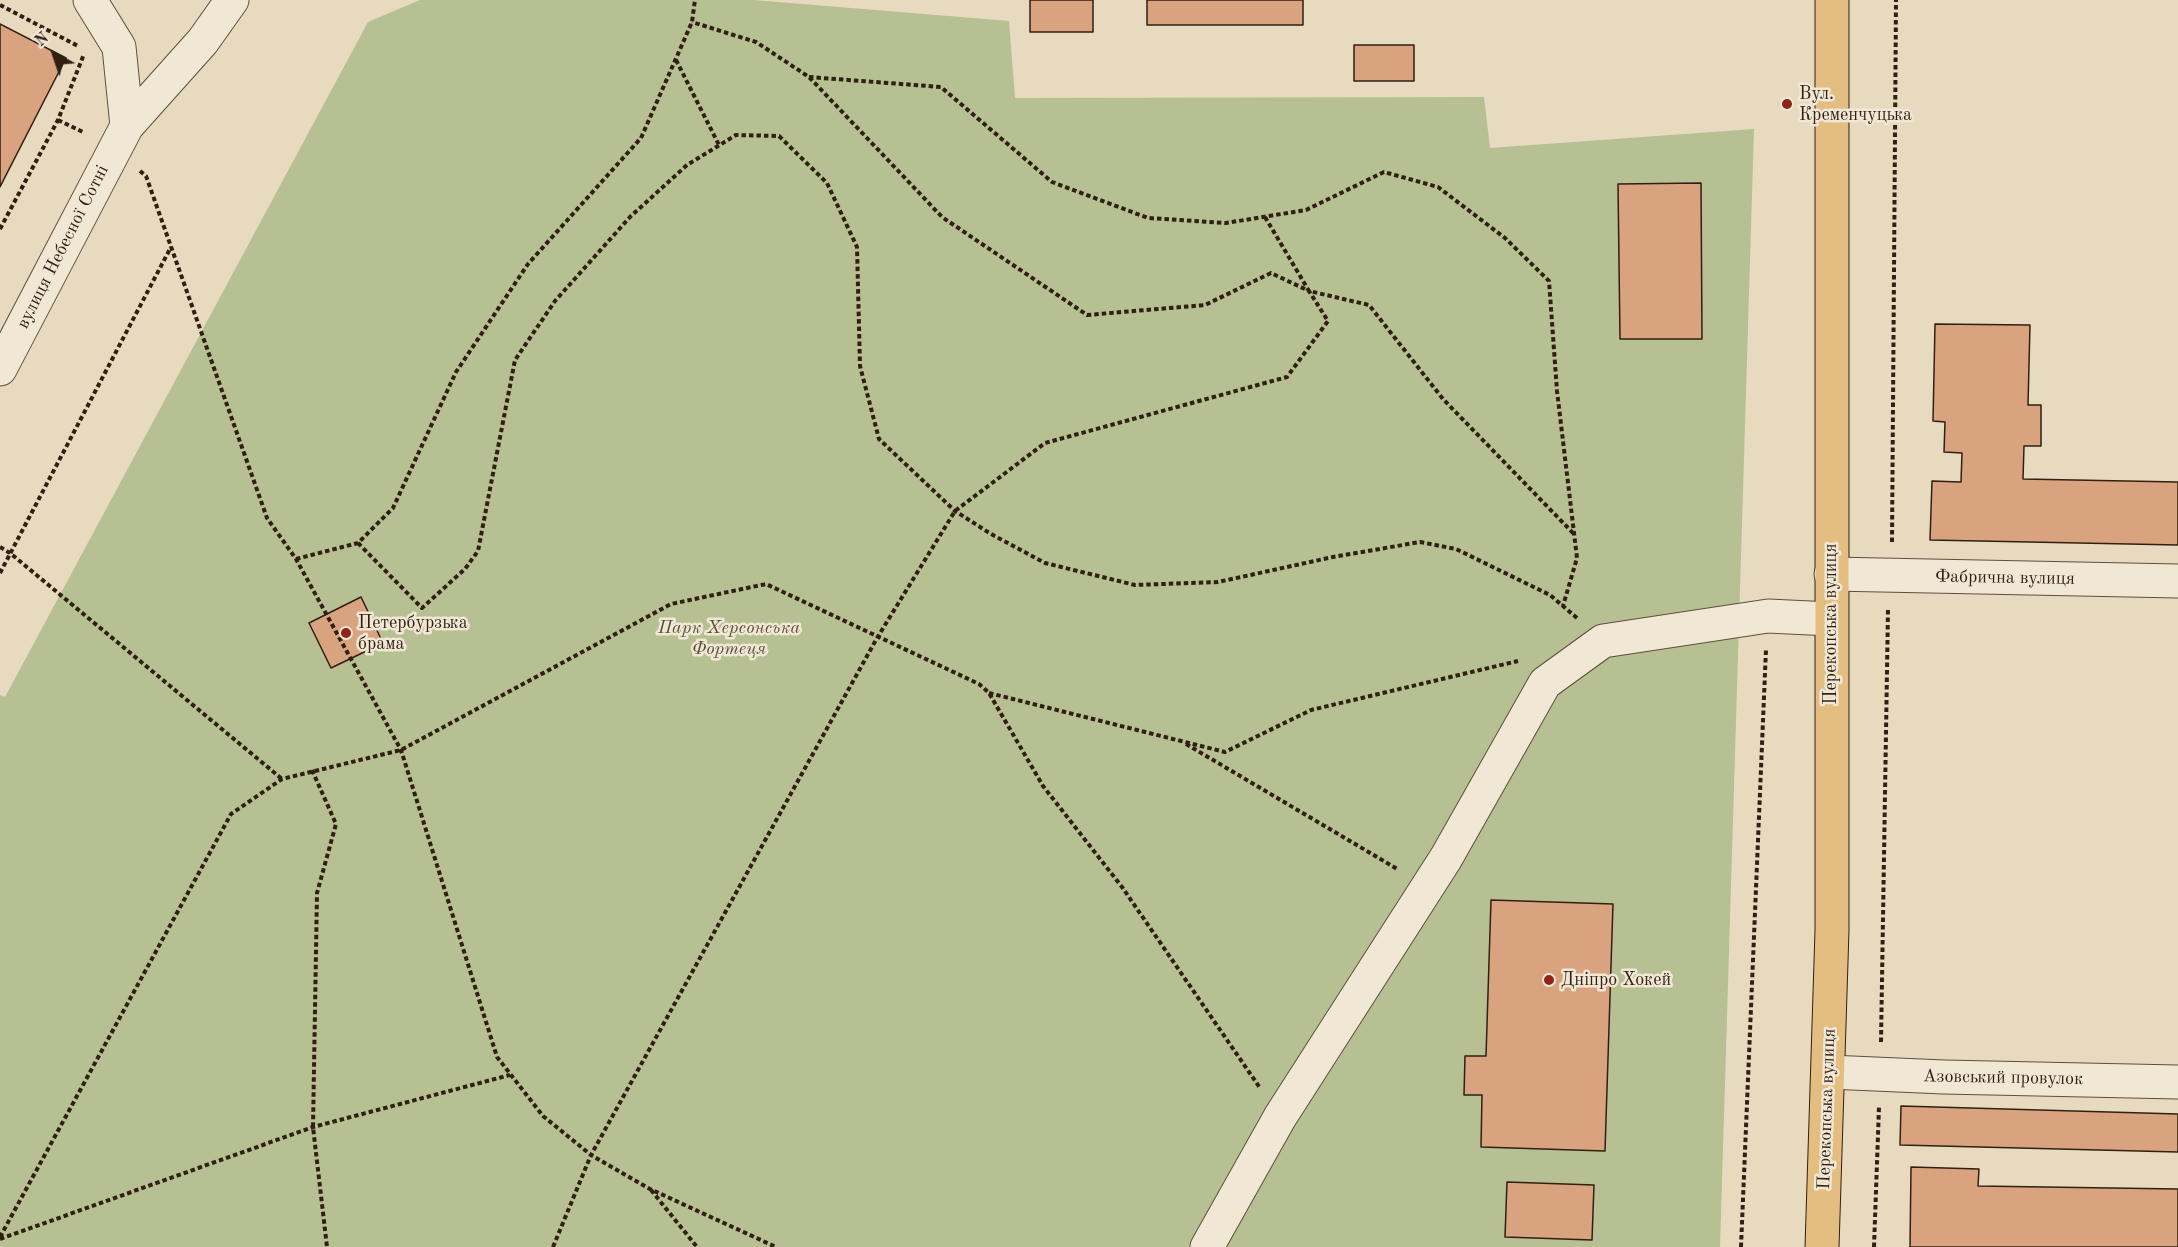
<!DOCTYPE html>
<html>
<head>
<meta charset="utf-8">
<style>
	body { margin:0 }
	#map { position:relative; width:2178px; height:1247px; overflow:hidden; background:#e8dabf; font-family:"Old Standard TT",serif }
	canvas { display:block }
	.north { position:absolute; left:24px; top:24px; width:60px; height:60px; -webkit-text-stroke:4px #f0e7d5; paint-order:stroke; rotate:320deg; font-size:16px; font-weight:700; line-height:24px; text-align:center; color:#311f12 }
	.north::after { content:''; display:block; margin:auto; width:21px; height:27px; background:#311f12; clip-path:polygon(50% 0,100% 100%,50% 72%,0 100%) }
</style>
</head>
<body>
<div id="map">
<canvas width="2178" height="1247"></canvas>
<div class="north">N</div>
</div>
<script>
const g = document.querySelector('canvas').getContext('2d');
g.lineJoin = 'round';
function fillPath(path, color) {
  g.fillStyle = color;
  g.fill(path, 'evenodd');
}
function stroke(path, color, width, dash) {
  g.strokeStyle = color;
  g.lineWidth = width;
  g.lineCap = dash ? 'butt' : 'round';
  g.setLineDash(dash || []);
  g.stroke(path);
}
function label(font, color, halo, rows, align = 'center') {
  g.font = font + ' "Old Standard TT",serif';
  g.lineWidth = 5;
  g.setLineDash([]);
  g.textBaseline = 'middle';
  g.strokeStyle = halo;
  g.fillStyle = color;
  for (const [text, x, y, turn = 0] of rows) {
    g.save();
    g.translate(x, y);
    g.rotate((+turn || 0) * Math.PI / 180);
    g.textAlign = isNaN(turn) ? turn : align;
    if (halo) g.strokeText(text, 0, 0);
    g.fillText(text, 0, 0);
    g.restore();
  }
}
const green = new Path2D(`
	M420,0H754L1009,21L1015,98L1484,97L1490,148L1754,129L1720,1247H0V695L5,697L368,22Z`);
const building = new Path2D(`
	M1030,0H1093V32H1030Z
	M1147,0H1303V25H1147Z
	M0,24L66,58L0,187Z
	M1354,45H1414V81H1354Z
	M1701,183L1702,339H1620L1618,184Z
	M1935,324L2030,325L2028,405H2041V446H2024L2023,479L2178,482V545L1930,540L1932,481L1961,482L1962,453L1944,452L1945,422L1933,421Z
	M361,597L383,643L331,668L309,623Z
	M1491,900L1613,904L1605,1151L1481,1147L1482,1095H1464L1465,1056H1486Z
	M1901,1106L2178,1114V1152L1900,1145Z
	M1911,1167L1979,1169L1978,1186L2178,1189V1247H1910Z
	M1507,1182L1594,1185L1592,1240L1505,1237Z`);
const path = new Path2D(`
	M0,5L78,46
	M676,60L719,145
	M809,77L941,87L1052,182L1148,218L1226,223L1306,210L1384,172L1438,187L1505,238L1549,281L1557,391L1577,558L1563,606
	M58,120L85,133
	M140,171L146,176L267,518L296,559L401,750L497,1057L543,1116L591,1155L650,1189L776,1247
	M1265,217L1309,291L1369,305L1443,399L1574,534
	M0,229L58,120L84,54
	M1892,542L1896,0
	M358,543L422,608L465,569L478,551L515,360L555,301L630,217L687,165L736,135L779,136L827,183L857,247L860,366L879,439L955,511L991,534L1045,563L1135,585L1218,582L1333,557L1420,542L1456,549L1550,595L1577,618
	M0,547L10,553L282,779
	M296,559L358,543L393,508L456,372L528,264L641,138L692,22L695,0
	M0,573L171,247
	M989,693L1225,752L1311,710L1518,661
	M1186,744L1399,870
	M312,770L336,824L317,893L313,1127L327,1247
	M1881,1042L1888,609
	M651,1190L697,1247
	M0,1237L231,814L282,779L401,750L671,604L766,584L979,684L989,693L1043,786L1122,887L1260,1088
	M0,1239L313,1127L510,1075
	M553,1247L591,1155L877,638L955,511L1045,443L1287,377L1328,321L1309,291L1271,273L1205,305L1087,315L942,217L809,77L756,42L692,22
	M1741,1247L1766,649
	M1874,1247L1879,1107`);
const minor = new Path2D(`
	M90,0L119,47L127,126
	M0,369L127,126L203,41L232,0
	M1831,574L2178,581
	M1829,1072L1944,1077L2178,1082
	M1207,1247L1280,1117L1446,858L1545,683L1603,641L1768,616L1831,619`);
const major = new Path2D(`
	M1822,1247L1832,930V0`);
const markers = [
	[1787,104,6,"#8f2418"],
	[346,633,6,"#8f2418"],
	[1549,980,6,"#8f2418"]
];
const poiNames = [
	["Вул.",1799,94],
	["Кременчуцька",1799,115],
	["Петербурзька",358,623],
	["брама",358,644],
	["Дніпро Хокей",1561,980]
];
const streetNames = [
	["вулиця Небесної Сотні",63,247,-63],
	["Фабрична вулиця",2005,578,1],
	["Перекопська вулиця",1831,624,-90],
	["Азовський провулок",2003,1078,1],
	["Перекопська вулиця",1827,1109,-88]
];
const parkNames = [
	["Парк Херсонська",729,628],
	["Фортеця",729,649]
];
fillPath(green, '#b6c092');
fillPath(building, '#d8a37e');
stroke(building, '#311f12', 1.5);
stroke(minor, '#5f4e3d', 35);
stroke(major, '#311f12', 35);
stroke(path, '#311f12', 4, [4.5, 3]);
stroke(minor, '#f0e7d5', 33);
stroke(major, '#e4bd80', 33);
for (const [x, y, r, color] of markers) {
  const dot = new Path2D();
  dot.arc(x, y, r, 0, 2 * Math.PI);
  g.fillStyle = color;
  g.fill(dot);
  stroke(dot, '#f0e7d5', 2);
}
label('18px', '#311f12', '#f0e7d5', poiNames, 'left');
label('18px', '#311f12', '#f0e7d5', streetNames);
label('italic 18px', '#594f38', '#f0e7d5', parkNames);
</script>
</body>
</html>
